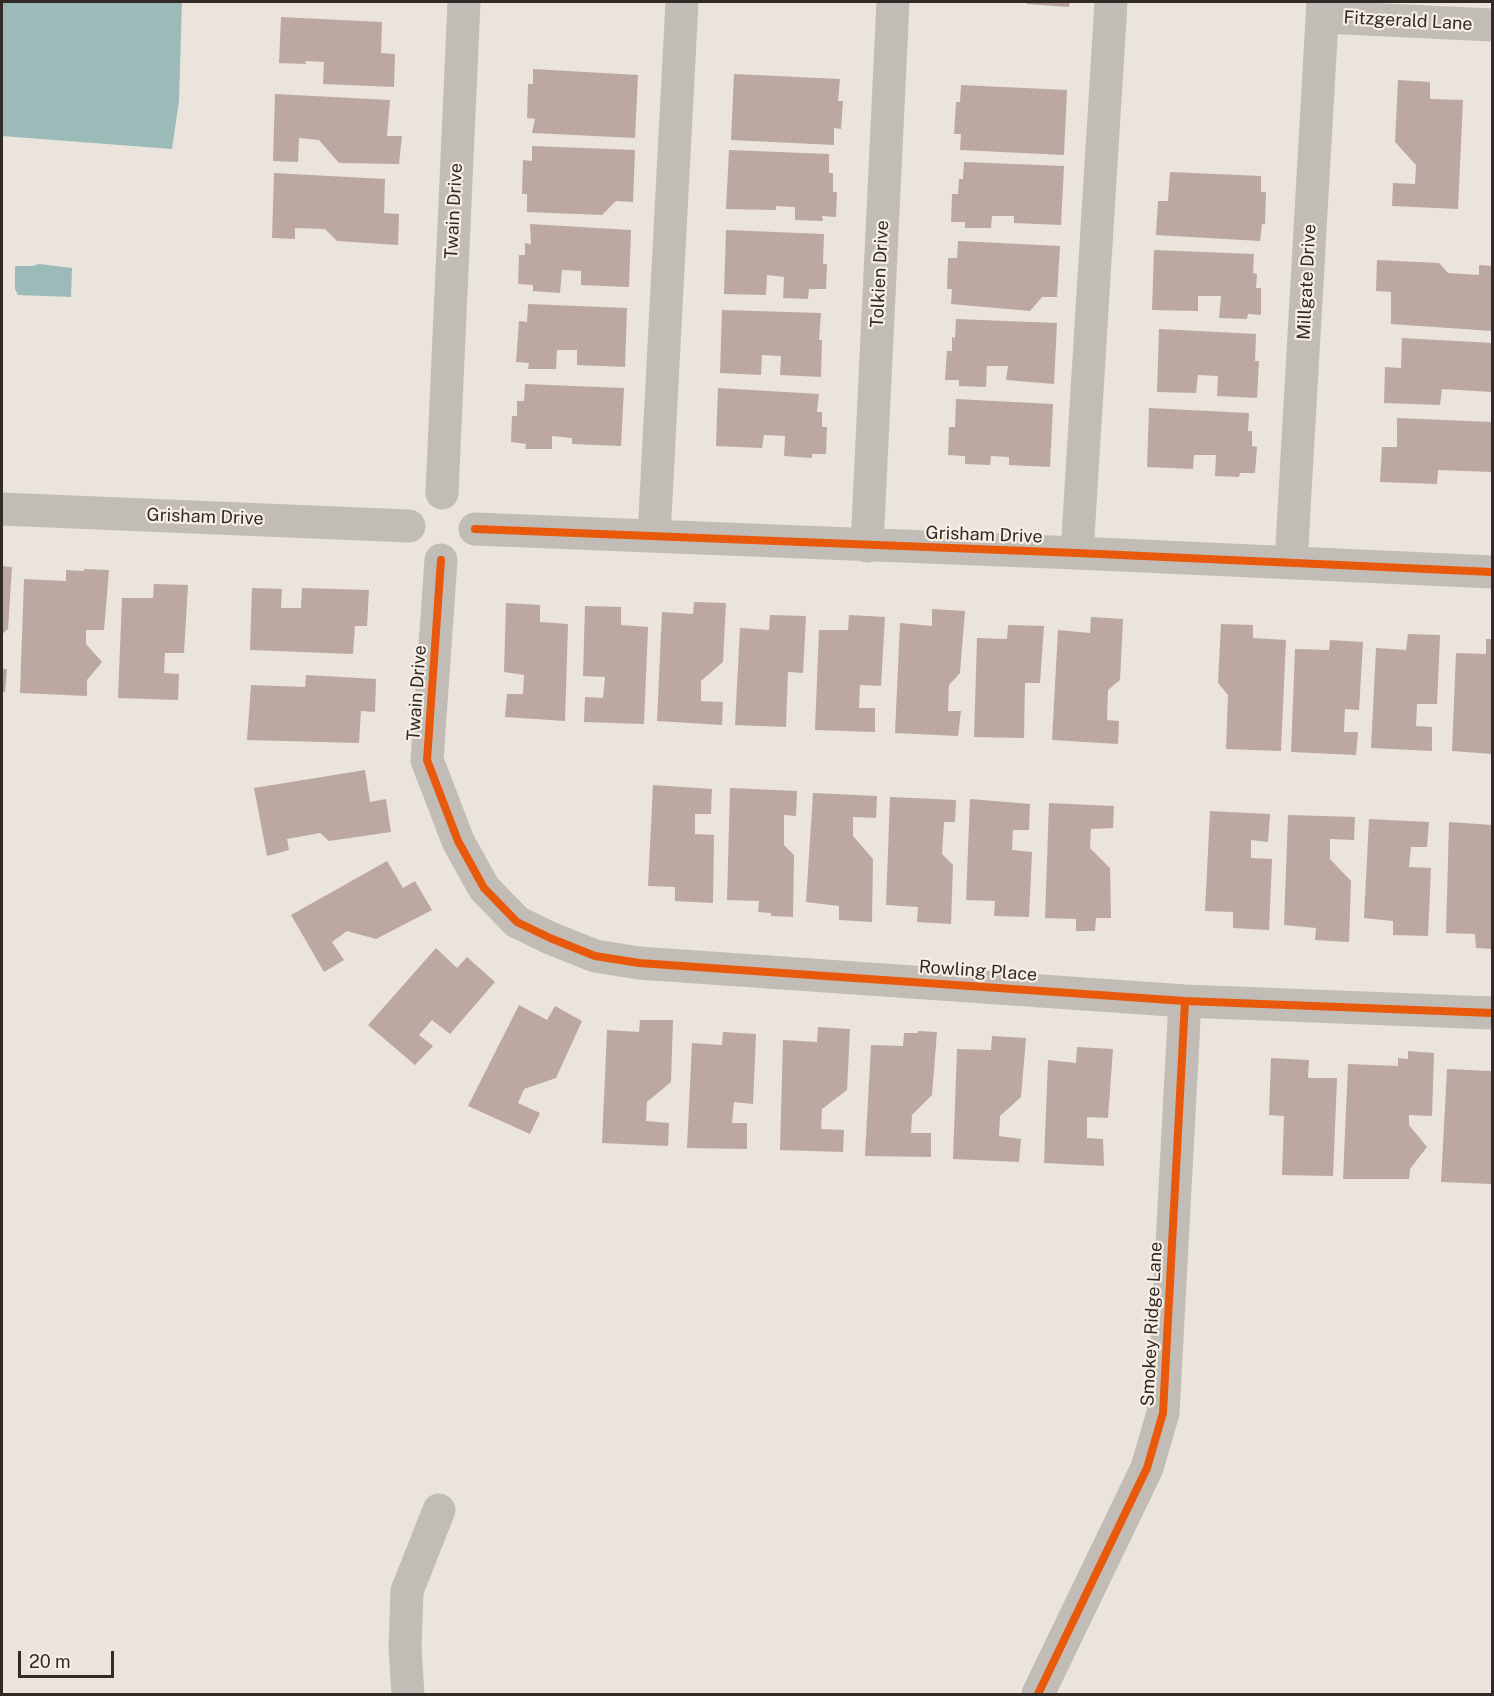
<!DOCTYPE html>
<html>
<head>
<meta charset="utf-8">
<style>
	body { margin:0 }
	#map { position:relative; width:1494px; height:1696px; overflow:hidden; background:#eae4dd; font-family:"Public Sans",sans-serif }
	canvas { display:block }
	.frame { position:absolute; inset:0; border:3px solid #322a26; pointer-events:none }
	.scale { position:absolute; left:18px; top:1651px; width:96px; height:27px; box-sizing:border-box; border:3px solid #322a26; border-top:0; padding-left:8px; font-size:18px; line-height:21px; white-space:nowrap; color:#322a26; -webkit-text-stroke:4px #f7eee4; paint-order:stroke }
</style>
</head>
<body>
<div id="map">
<canvas width="1494" height="1696"></canvas>
<div class="frame"></div>
<div class="scale">20 m</div>
</div>
<script>
const g = document.querySelector('canvas').getContext('2d');
g.lineJoin = 'round';
function fillPath(path, color) {
  g.fillStyle = color;
  g.fill(path, 'evenodd');
}
function stroke(path, color, width, dash) {
  g.strokeStyle = color;
  g.lineWidth = width;
  g.lineCap = dash ? 'butt' : 'round';
  g.setLineDash(dash || []);
  g.stroke(path);
}
function label(font, color, halo, rows, align = 'center') {
  g.font = font + ' "Public Sans",sans-serif';
  g.lineWidth = 4.5;
  g.setLineDash([]);
  g.textBaseline = 'middle';
  g.strokeStyle = halo;
  g.fillStyle = color;
  for (const [text, x, y, turn = 0] of rows) {
    g.save();
    g.translate(x, y);
    g.rotate((+turn || 0) * Math.PI / 180);
    g.textAlign = isNaN(turn) ? turn : align;
    if (halo) g.strokeText(text, 0, 0);
    g.fillText(text, 0, 0);
    g.restore();
  }
}
const water = new Path2D(`
	M2,2H182L179,101L172,149L2,136Z
	M39,264L72,268L71,297L18,295L15,289V266H33Z`);
const building = new Path2D(`
	M1027,2H1070L1069,7L1027,4Z
	M281,17L382,22L381,53L395,54L394,87L323,84L324,62L305,61L306,64L279,63Z
	M533,69L638,75L635,138L532,133L535,119L527,118L528,84H533Z
	M734,74L840,79L838,101H843L841,129L834,128V145L731,140Z
	M1398,80L1430,82V99L1463,100L1458,209L1392,206L1393,183L1415,184L1416,165L1395,142Z
	M961,85L1067,90L1064,155L960,150L961,134H954L956,102H960Z
	M275,94L390,100L387,136H402L399,164L339,163L319,140L299,138L298,162L273,161Z
	M532,146L635,150L633,202L616,201L602,215L527,212V194H522L523,160L532,161Z
	M729,150L829,154V173H833V192H837L836,217L822,216L823,221L795,220V207L776,206V210L726,209Z
	M964,162L1064,166L1061,225L1014,223V216H992L991,228H965V222H951L952,194H958L959,179H963Z
	M1170,172L1261,176V192H1266L1265,224H1262L1260,241L1156,235L1158,201H1168Z
	M274,173L385,179L384,213L399,214L398,245L337,241L325,229L295,228V239L272,238Z
	M530,224L631,230L629,287L581,285V271L562,270L560,293L533,291V285L518,284L519,255H525V243L531,244Z
	M726,230L824,234L823,264H827L826,289H809L808,299L783,298L784,277L767,275L766,295L724,294Z
	M958,241L1060,246L1057,297H1042L1030,311L951,304L952,289H947L948,258H957Z
	M1154,250L1254,254L1253,273L1257,274L1256,288H1261V315L1248,314L1247,319L1219,318L1221,296H1198V311L1152,310Z
	M1377,260L1439,263L1448,273L1479,275V265L1492,266V331L1391,324V292L1376,291Z
	M528,304L627,308L625,367L577,365V350H557L556,369H528L529,363L516,362L519,321L527,322Z
	M722,310L821,313L819,340H822L821,377L780,375L781,356L762,355L761,375L720,373Z
	M956,319L1057,323L1054,384L1006,380L1008,366H987L986,387L959,386V380H945L947,351H952V337L955,338Z
	M1159,329L1256,334L1255,361H1259L1257,398L1217,396L1218,376L1198,375L1196,393L1157,392Z
	M1402,338L1492,343V392L1442,389L1440,405L1384,403L1385,367L1401,368Z
	M525,384L624,388L621,446L572,444V438L552,436V449H525L526,444L511,442L512,416H517V401H524Z
	M718,388L819,394L817,412H822V427H827L826,454H812V458L784,456L785,436L764,435L762,448L716,446Z
	M956,399L1053,404L1050,467L1009,465V457L991,456L990,465L965,464V456L948,455L949,427H955Z
	M1149,408L1249,413L1248,431H1252V446L1257,447L1255,473H1240L1239,477L1215,476L1216,455H1194L1193,469L1147,467Z
	M1397,418L1492,422V472L1438,470L1437,484L1380,482L1382,447H1397Z
	M2,566L12,567L8,629L2,634Z
	M84,569L109,570L104,630H86V644L102,662L87,680V696L20,693L24,579L66,581V570L84,571Z
	M154,584L188,585L184,653H165L164,673L179,674L178,700L118,698L122,598H153Z
	M252,588L282,589L281,608H301L302,588L369,590L367,626H355L353,654L250,650Z
	M694,602L726,603L723,662L701,681V701L723,702L722,725L657,721L662,612L693,614Z
	M506,603L540,605V622L568,624L565,721L505,717L507,694H523L524,675L504,672Z
	M585,606L621,607V625L648,627L644,724L584,722L585,697L603,698L605,677L583,676Z
	M932,609L965,611L960,673L949,685L948,711H961L958,736L895,733L900,623L932,626Z
	M770,615L806,616L803,673L788,672L786,727L735,725L740,628L769,630Z
	M849,615L885,617L881,686L860,685L859,708H875V732L815,730L819,630H848Z
	M1091,617L1123,619L1120,680L1108,690L1107,720L1119,721L1118,744L1052,740L1058,630L1090,633Z
	M1221,624L1253,625V638L1286,640L1281,751L1226,749L1228,695L1218,683Z
	M1008,625L1044,626L1040,683H1025L1024,738L974,737L977,638L1007,639Z
	M1408,634L1440,635L1437,704H1417L1416,726L1432,727V751L1371,748L1376,648L1406,650Z
	M1486,639H1492V754L1452,751L1456,653L1486,654Z
	M1330,640L1363,642L1359,710L1345,709L1344,732H1358L1356,755L1291,752L1295,649L1329,650Z
	M2,669H7L5,692H2Z
	M306,675L376,679L375,712L361,711L359,743L247,740L251,685L305,687Z
	M365,770L370,802L386,799L391,832L329,841L320,833L287,839L289,850L267,856L254,788Z
	M653,785L712,789L711,814H695V834L714,835L713,903L675,901V887L648,886Z
	M730,788L797,791L796,816L784,815V845L794,855L793,917L771,916V913L758,912L759,901L727,900Z
	M813,793L877,796L876,818L853,817V836L873,859L872,922L839,920V906L806,902Z
	M890,797L956,800L955,822H944L942,854L953,865L951,924L917,922L918,907L886,905Z
	M970,799L1030,804L1029,830H1013L1012,850L1032,852L1029,917L994,916L995,901L966,900Z
	M1049,803L1114,806L1113,828L1091,829L1090,848L1110,868L1111,918H1096L1095,931H1076V919L1045,918Z
	M1210,811L1270,814L1268,842L1251,840V858L1272,859L1269,930L1233,928V912L1205,911Z
	M1288,815L1355,817L1354,840L1330,839V859L1351,881L1349,942L1315,940L1316,928L1284,925Z
	M1369,819L1429,822L1427,847H1411L1409,867L1431,868L1428,936L1393,935V921L1364,918Z
	M1449,822L1492,825V949L1476,948L1475,934L1446,933Z
	M387,861L403,888L415,881L432,910L376,939L347,931L332,942L344,960L324,972L291,915Z
	M436,948L457,968L467,957L495,982L450,1034L432,1020L419,1035L433,1046L415,1065L368,1025Z
	M519,1005L547,1020L555,1006L582,1021L556,1078L524,1089L518,1103L540,1113L530,1134L468,1106Z
	M640,1020H673L671,1082L647,1102L646,1121L669,1123L668,1146L602,1143L607,1030L639,1032Z
	M818,1027L850,1029L847,1090L822,1109L821,1129L844,1130L843,1152L780,1150L783,1040L817,1042Z
	M918,1031L937,1032L932,1095L912,1115L911,1133H931V1157L865,1156L871,1045L903,1046L904,1033H918Z
	M723,1032L756,1034L753,1104L734,1102L732,1123H747V1149L687,1148L692,1043L722,1045Z
	M992,1036L1026,1038L1021,1097L1000,1116L999,1136L1021,1139L1019,1162L953,1159L957,1049L991,1050Z
	M1077,1047L1113,1049L1108,1118L1087,1117V1138L1103,1139L1104,1166L1044,1163L1048,1060L1076,1063Z
	M1408,1051L1434,1053L1432,1116L1409,1115V1125L1427,1147L1410,1169L1409,1179H1343L1348,1064L1398,1066V1058L1408,1059Z
	M1271,1058L1309,1060L1308,1078H1337L1333,1176L1282,1175L1284,1116L1269,1115Z
	M1447,1069L1492,1071V1184L1441,1182Z`);
const minor = new Path2D(`
	M1323,17L1492,25
	M442,493L464,2
	M2,509L409,526
	M475,529L1077,553L1492,572
	M654,536L682,2
	M867,546L893,2
	M1077,553L1111,2
	M441,560L427,760L458,841L484,888L517,922L550,938L595,956L639,963L1185,1001L1492,1013
	M1291,563L1323,2
	M408,1694L405,1648L407,1591L439,1510
	M1038,1694L1147,1468L1163,1413L1185,1001`);
const cycleway = new Path2D(`
	M475,529L1077,553L1492,572
	M441,560L427,760L458,841L484,888L517,922L550,938L595,956L639,963L1185,1001L1492,1013
	M1038,1694L1147,1468L1163,1413L1185,1001`);
const streetNames = [
	["Fitzgerald Lane",1408,21,3],
	["Twain Drive",454,211,-87],
	["Tolkien Drive",880,274,-87],
	["Millgate Drive",1307,282,-87],
	["Grisham Drive",205,517,2],
	["Grisham Drive",984,535,2],
	["Twain Drive",417,693,-86],
	["Rowling Place",978,971,4],
	["Smokey Ridge Lane",1152,1324,-87]
];
fillPath(water, '#9bbbb9');
fillPath(building, '#bca8a0');
stroke(minor, '#c2bcb7', 33);
stroke(cycleway, '#e8590c', 8);
label('18px', '#322a26', '#f7eee4', streetNames);
</script>
</body>
</html>
